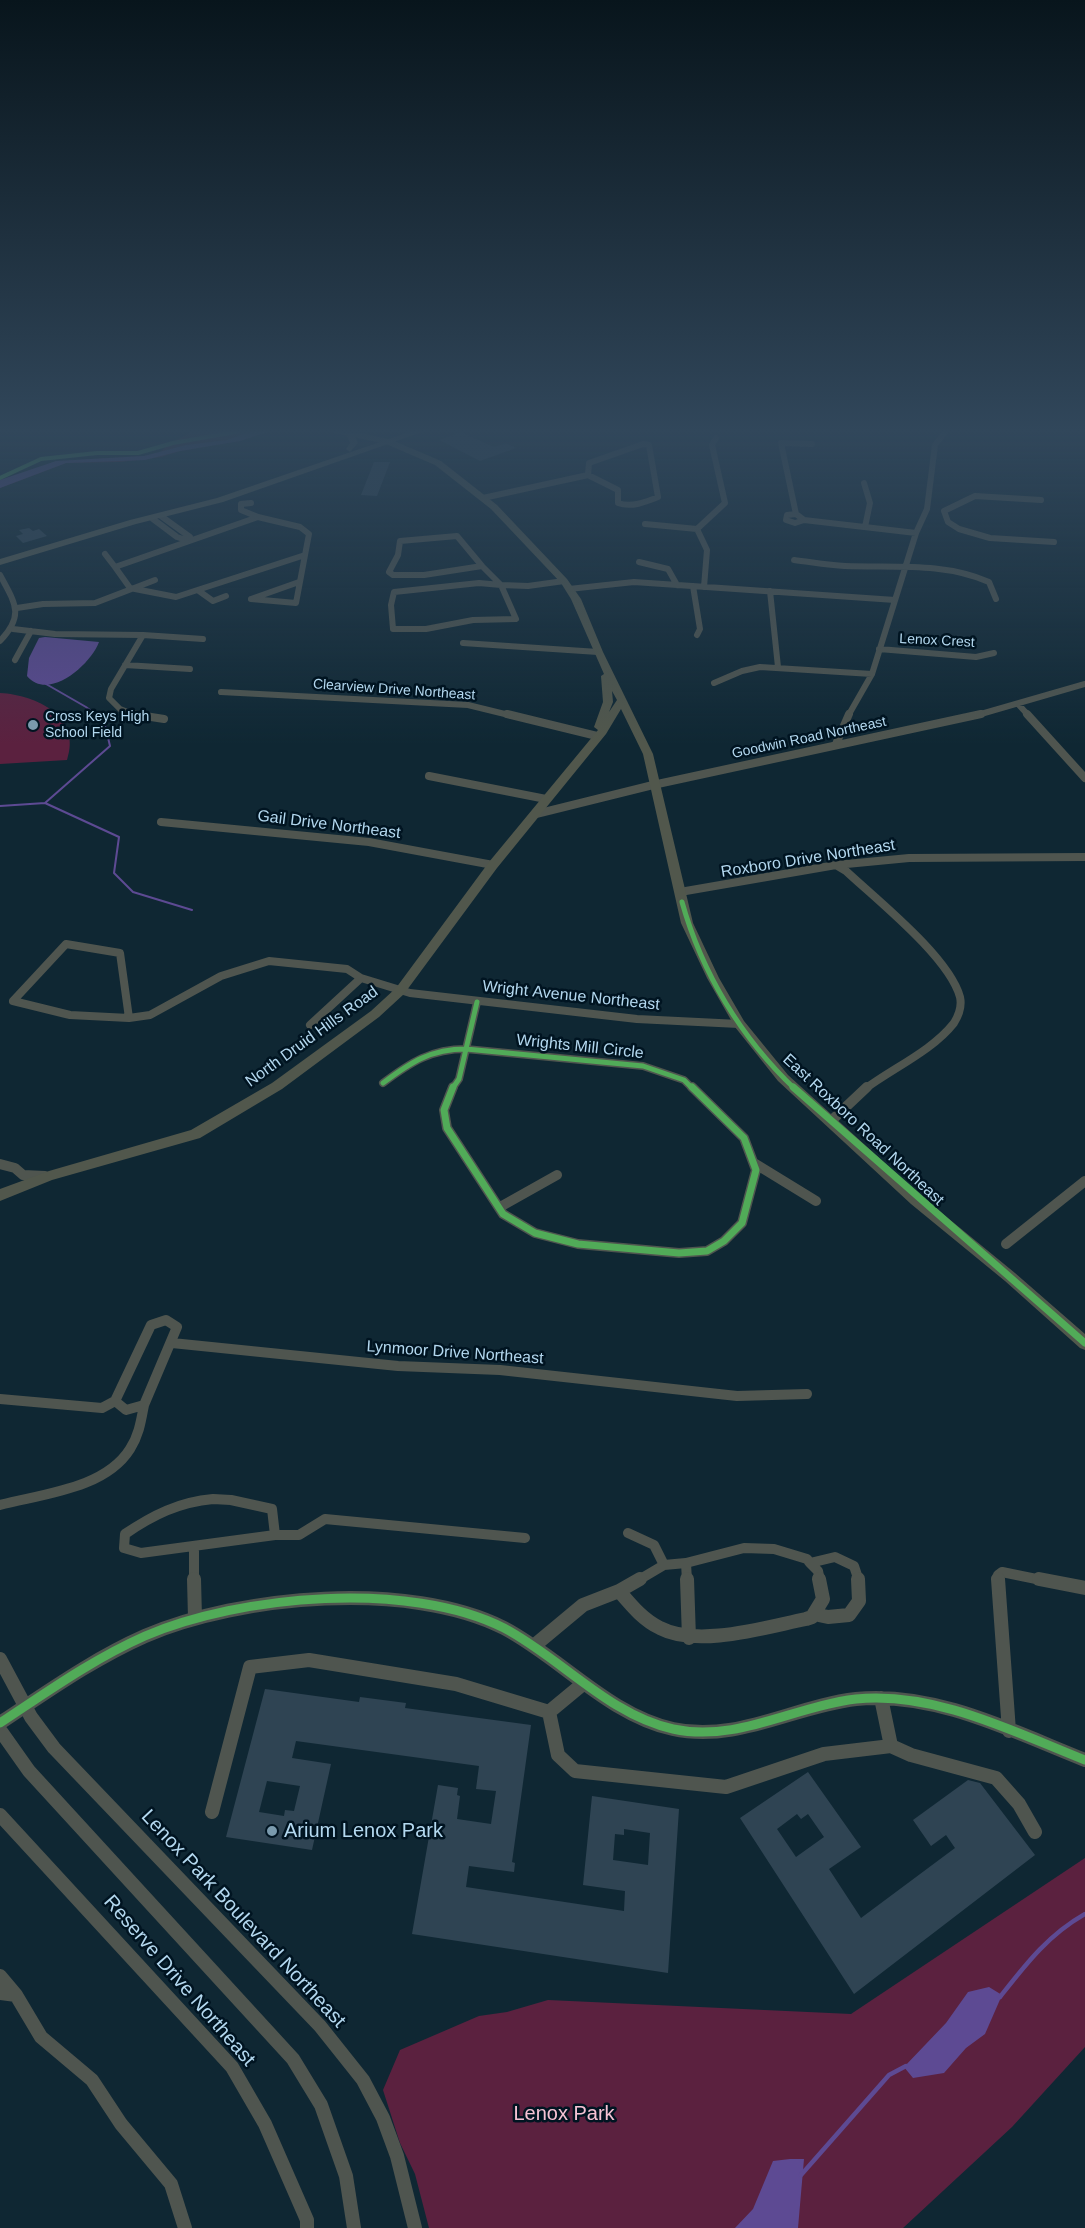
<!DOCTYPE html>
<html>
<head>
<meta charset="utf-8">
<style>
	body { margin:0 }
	canvas { display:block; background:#0f2733 }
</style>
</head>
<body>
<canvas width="1085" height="2228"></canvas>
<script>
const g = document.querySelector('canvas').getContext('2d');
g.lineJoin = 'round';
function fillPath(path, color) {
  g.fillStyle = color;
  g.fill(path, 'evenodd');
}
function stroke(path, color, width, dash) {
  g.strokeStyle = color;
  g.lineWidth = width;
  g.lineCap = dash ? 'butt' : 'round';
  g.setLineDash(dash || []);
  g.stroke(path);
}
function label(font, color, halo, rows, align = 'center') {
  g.font = font + ' Arial,sans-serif';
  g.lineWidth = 5;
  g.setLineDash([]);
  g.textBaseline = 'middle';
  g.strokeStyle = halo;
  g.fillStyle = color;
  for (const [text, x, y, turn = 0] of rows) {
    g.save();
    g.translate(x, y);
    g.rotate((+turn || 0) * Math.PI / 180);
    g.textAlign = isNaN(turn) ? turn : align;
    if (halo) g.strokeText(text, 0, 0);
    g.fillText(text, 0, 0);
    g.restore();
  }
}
const green = new Path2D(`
	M192,432H267L240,441L180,451L161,457L120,462L66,463L0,488V483L66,461L158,455L168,444Z
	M0,693C37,695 82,717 67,760L0,764Z
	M1085,1858V2047L1012,2127L903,2228H429L415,2174L400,2143L383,2090L400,2050L479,2016L507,2012L548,2000L851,2014Z`);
const water = new Path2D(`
	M250,432H267L240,441L180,451L145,460L66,463L0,488V480L56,461L144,456L186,445L227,440Z
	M45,637L99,642C91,664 49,702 27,676L29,658L39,638Z
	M989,1987L1002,1995L985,2034L966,2048L944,2073L913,2078L904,2067L946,2023L968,1992Z
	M790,2159H804L798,2228H735L753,2209L773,2161Z`);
const streamFar1 = new Path2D(`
	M45,803L119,837L114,873L133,892L192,910
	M0,806L45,803L110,746L104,721L86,707L46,684`);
const stream = new Path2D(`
	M1000,1997C1026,1964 1048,1935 1085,1914
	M801,2175L889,2075L906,2066`);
const building = new Path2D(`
	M461,432L494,447L506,443L516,448L480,461L439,440Z
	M374,462H390L377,496L361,495Z
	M29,528L33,531L39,529L47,536L23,543L16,536L23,534L19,530Z
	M265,1689L359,1702L360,1697L406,1703L405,1708L531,1725L512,1862L515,1863L514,1872L469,1866L466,1887L624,1911L625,1891L583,1885L592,1796L679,1809L668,1973L412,1934L438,1785L458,1788L457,1795L460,1796L457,1819L491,1824L496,1791L476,1789L479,1766L296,1741L292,1758L331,1764L312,1850L226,1837ZM267,1781L300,1786L294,1811L285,1810L284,1816L259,1812ZM624,1829L650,1833L648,1865L613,1860L615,1834L624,1835Z
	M808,1772L861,1847L829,1869L861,1918L955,1848L946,1835L931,1846L913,1820L968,1780L980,1783L1035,1855L854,1994L740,1818ZM797,1814L801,1819L808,1814L824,1837L796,1857L777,1829Z`);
const minorFar3 = new Path2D(`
	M643,444L649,445L658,497C646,502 631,508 618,503V490L588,475L589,463Z
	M812,444L781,443L796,514L804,520L916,533
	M864,483L870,503L865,527
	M483,498L588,475
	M1041,500L975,496L944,511L948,522L959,529L990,538L1054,542
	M251,503L241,504V510L258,517
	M796,514L787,515L786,520L795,523L804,520
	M161,516L190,537L189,541
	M258,517L300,527L309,534L305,555L176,597L130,588L115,567Z
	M153,519L177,537L189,541
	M645,524L697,529
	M457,536L482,566L424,575H393L389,572L398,555L400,541Z
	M105,554L115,567
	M794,560C811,562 828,565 845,566C894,568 943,562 989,582L996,599
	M639,562L668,569L677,585
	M482,566L501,585L528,586L564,581
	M0,575C15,603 25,615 0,641
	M479,583L501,585L516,619L473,620L426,629H393L391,605L394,592Z
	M693,586L700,629L697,635
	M704,587L707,550L697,529L725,503L712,445L716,438
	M569,589L634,582L895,600
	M199,591L213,601L226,596
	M770,591L778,667
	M251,599L296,603L305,555
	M251,599L299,582
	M17,608L43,604L95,603L155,580
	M13,629L55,634L143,635L111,689L109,698L120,709L138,716
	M143,635L203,639
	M463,643L598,652
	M879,649L976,657L994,653
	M15,660L31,631
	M125,665L190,669
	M714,683L742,671L760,667L872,674
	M221,692L468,705L513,716
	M1018,704L1029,716
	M848,716L872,674L916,533L927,509L935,445L945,432
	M974,716L1085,684`);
const minorFar2 = new Path2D(`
	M132,714L164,719
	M507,714L597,736
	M1027,714L1085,778
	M836,744L849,714
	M429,776L546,799
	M536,814L653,785L981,714
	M161,822L369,842L493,865
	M836,865L846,871C877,900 949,957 960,997C962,1006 959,1015 954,1023C932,1051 893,1068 865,1089
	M680,892L836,865L909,858L1085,857
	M66,944L120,953L129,1018L70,1015L13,1001Z
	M129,1018L150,1015L221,976L269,961L347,969L361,978L410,993L637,1019L739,1024
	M310,1025L361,978
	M466,1049L643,1066L684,1080L693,1089
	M466,1049L477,1002
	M383,1083C411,1062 431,1049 466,1049
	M452,1089L459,1079L466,1049`);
const minorFar1 = new Path2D(`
	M453,1087L444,1110L447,1128L503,1214L535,1233L578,1244L679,1253L707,1251L724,1241L742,1223L756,1170L744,1138L692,1087
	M832,1120L867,1087
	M754,1163L816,1201
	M0,1164L15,1168L23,1175L45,1176
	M500,1207L557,1175
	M1006,1244L1085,1181
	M166,1320L177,1327L144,1405L126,1410L115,1401L151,1325Z
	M172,1343L398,1366L500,1370L737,1396L807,1394
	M0,1399L102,1408L115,1401
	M213,1499L231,1500L272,1509L275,1535L141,1553L124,1548L125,1534C153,1515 179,1502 213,1499Z
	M0,1505C42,1494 105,1489 130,1449C139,1435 141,1421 144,1405
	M628,1533L654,1545L664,1565
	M275,1535H299L325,1519L525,1538
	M194,1547V1581
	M686,1563L687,1581
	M810,1563L818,1571L820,1581
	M637,1581L664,1565L686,1563L744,1548L774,1549L807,1559L810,1563L835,1557L854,1566L859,1581
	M998,1581V1575L1002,1572L1046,1581`);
const minor = new Path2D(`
	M194,1579L195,1618
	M687,1579L689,1638
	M998,1579L1009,1731
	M1039,1579L1085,1588
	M619,1591L640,1579
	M814,1614L828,1617L849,1615L859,1601L858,1579
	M535,1645L583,1605L619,1591C631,1605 643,1620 660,1628C698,1648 766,1627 806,1619L812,1617L823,1599L819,1579
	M0,1659L31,1717L54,1748L320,2026L363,2080L383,2118L397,2156L415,2228
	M881,1698L891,1746
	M549,1712L558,1755L575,1771L726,1787L824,1754L891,1746L911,1755L996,1778L1019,1804L1035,1832
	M0,1723C47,1692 93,1659 145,1636C241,1595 409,1580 504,1628C561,1658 609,1715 673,1729C737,1743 794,1706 856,1699C935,1691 1014,1732 1085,1760
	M0,1730L29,1771L293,2059L321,2105L346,2176L354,2228
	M212,1812L250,1667L309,1660L456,1684L549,1712L584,1683
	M0,1815L232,2067L265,2124L307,2220V2228
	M0,1976L16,1995L41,2037L92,2080L121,2124L171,2184L185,2228
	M0,1993L16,1995`);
const secondary = new Path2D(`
	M330,432L362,433L392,440L441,461L497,505L567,579L581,599L603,652L653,754L693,923L719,978L744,1021L788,1075L921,1196L1015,1273L1085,1334V1350L1080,1348L1005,1281L911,1204L778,1081L735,1027L707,978L681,923L643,754L621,709L606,734L497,868L404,994L379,1017L282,1089L200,1138L52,1180L0,1201V1189L49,1171L191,1130L272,1083L371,1011L396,988L489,862L598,730L594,727L603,702L601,676L604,674L571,599L561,583L491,509L435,465L386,444ZM612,691L617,700L609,712L613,702Z`);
const primary = new Path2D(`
	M409,432H422L223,502L136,524L0,565V559L130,520L217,498Z
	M351,433L354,434L358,443L350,452L346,449L350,443L347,436Z`);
const cyclewayFar3 = new Path2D(`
	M0,478L41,459L97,453H138L173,443L235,432`);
const cyclewayFar2 = new Path2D(`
	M682,902C702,973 741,1038 795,1089
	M466,1049L643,1066L684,1080L693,1089
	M466,1049L477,1002
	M383,1083C411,1062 431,1049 466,1049
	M452,1089L459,1079L466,1049`);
const cyclewayFar1 = new Path2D(`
	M453,1087L444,1110L447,1128L503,1214L535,1233L578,1244L679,1253L707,1251L724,1241L742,1223L756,1170L744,1138L692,1087
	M793,1087L1085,1343`);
const cycleway = new Path2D(`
	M0,1723C47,1692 93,1659 145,1636C241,1595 409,1580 504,1628C561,1658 609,1715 673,1729C737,1743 794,1706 856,1699C935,1691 1014,1732 1085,1760`);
const markers = [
	[33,725,6,"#7a9aad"],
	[272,1831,6,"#7a9aad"]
];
const farStreetnames = [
	["Lenox Crest",937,641,3],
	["Clearview Drive Northeast",394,690,4],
	["Goodwin Road Northeast",809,738,-12]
];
const farPoinames = [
	["Cross Keys High",45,717],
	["School Field",45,733]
];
const streetNames = [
	["Gail Drive Northeast",329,825,7],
	["Roxboro Drive Northeast",808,859,-9],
	["Wright Avenue Northeast",571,996,6],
	["North Druid Hills Road",312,1037,-36],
	["Wrights Mill Circle",580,1047,6],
	["East Roxboro Road Northeast",863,1130,43],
	["Lynmoor Drive Northeast",455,1353,4]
];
const nearPoinames = [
	["Arium Lenox Park",284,1831]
];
const nearStreetnames = [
	["Lenox Park Boulevard Northeast",243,1919,47],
	["Reserve Drive Northeast",179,1981,49]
];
const nearParknames = [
	["Lenox Park",564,2114]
];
fillPath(green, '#5b213f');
fillPath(water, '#5d4a93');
stroke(streamFar1, '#5d4a93', 2);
stroke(stream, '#5d4a93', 4.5);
fillPath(building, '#2f4453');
stroke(minorFar3, '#4f554f', 6);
stroke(minorFar2, '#4f554f', 8);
stroke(minorFar1, '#4f554f', 10);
stroke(minor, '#4f554f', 14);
fillPath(secondary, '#51574c');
fillPath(primary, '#575d52');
stroke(cyclewayFar3, '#51ab58', 4);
stroke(cyclewayFar2, '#51ab58', 5);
stroke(cyclewayFar1, '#51ab58', 7);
stroke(cycleway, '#51ab58', 9);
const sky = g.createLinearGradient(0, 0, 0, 744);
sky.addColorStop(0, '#08151c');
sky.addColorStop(0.58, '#31475b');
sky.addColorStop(1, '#31475b00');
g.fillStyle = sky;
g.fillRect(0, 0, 1085, 744);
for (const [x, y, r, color] of markers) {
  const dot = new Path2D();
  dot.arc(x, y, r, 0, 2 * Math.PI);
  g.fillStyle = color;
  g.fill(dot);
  stroke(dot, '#001421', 2);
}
label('14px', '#b3d8ef', '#001421', farStreetnames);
label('14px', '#b3d8ef', '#001421', farPoinames, 'left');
label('16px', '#b3d8ef', '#001421', streetNames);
label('20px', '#b3d8ef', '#001421', nearPoinames, 'left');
label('20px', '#b3d8ef', '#001421', nearStreetnames);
label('20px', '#f5c2d4', '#001421', nearParknames);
</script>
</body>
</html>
